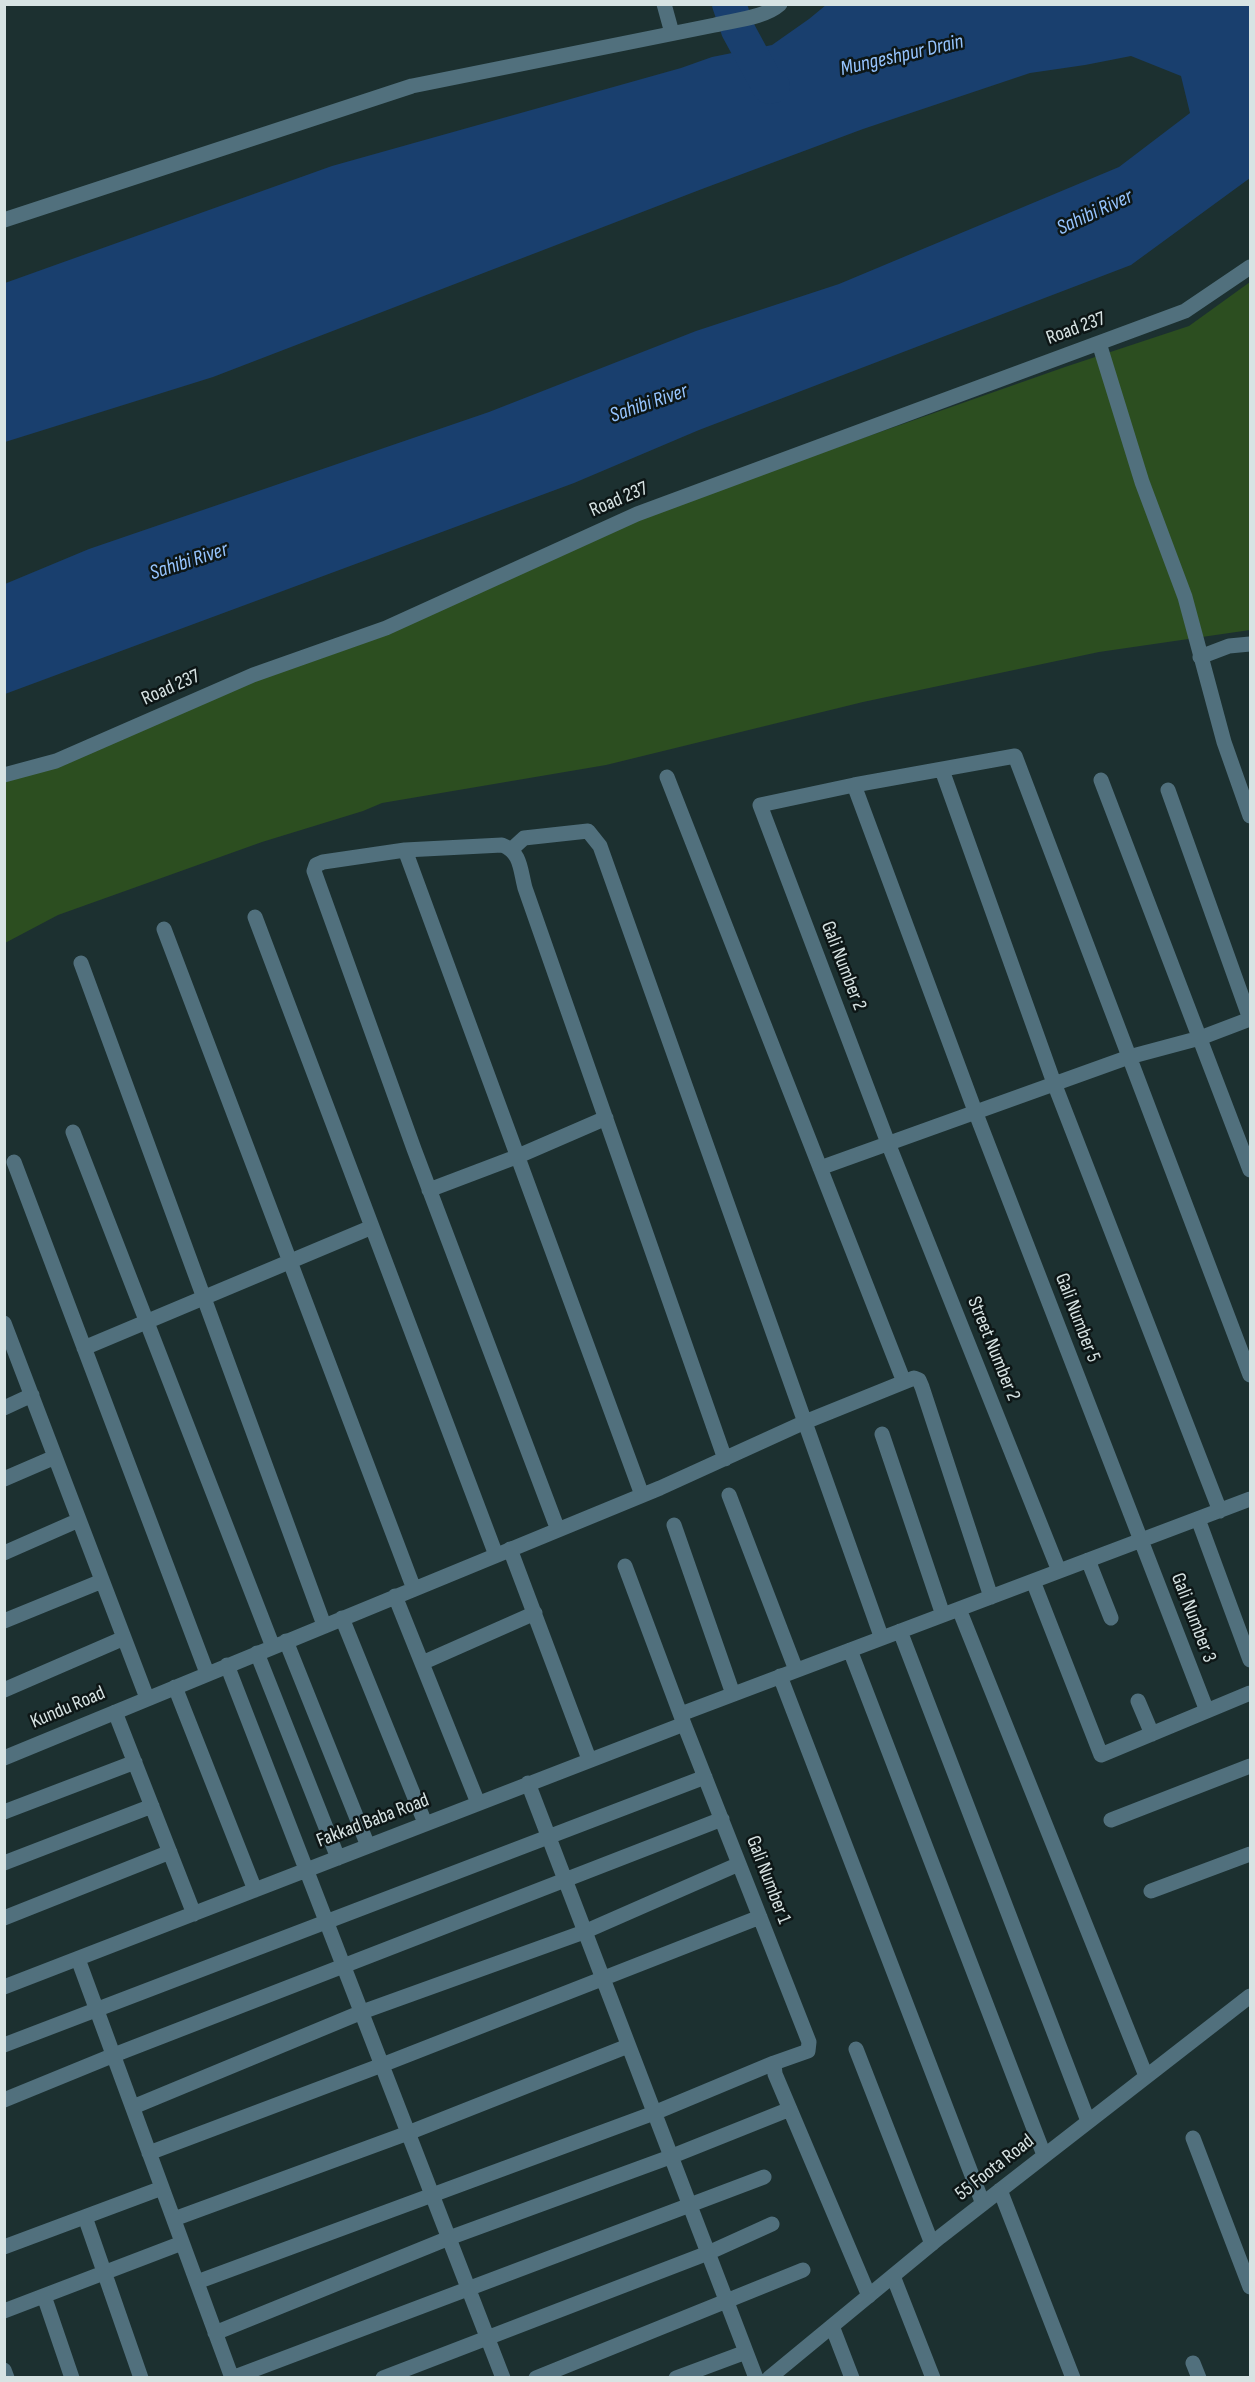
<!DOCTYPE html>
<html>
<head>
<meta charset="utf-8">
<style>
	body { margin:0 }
	#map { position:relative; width:1255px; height:2382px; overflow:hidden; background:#1c3030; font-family:"Sofia Sans Condensed",sans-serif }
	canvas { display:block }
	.frame { position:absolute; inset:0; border:6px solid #d7e3e3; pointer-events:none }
</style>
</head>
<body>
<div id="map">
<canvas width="1255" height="2382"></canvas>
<div class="frame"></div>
</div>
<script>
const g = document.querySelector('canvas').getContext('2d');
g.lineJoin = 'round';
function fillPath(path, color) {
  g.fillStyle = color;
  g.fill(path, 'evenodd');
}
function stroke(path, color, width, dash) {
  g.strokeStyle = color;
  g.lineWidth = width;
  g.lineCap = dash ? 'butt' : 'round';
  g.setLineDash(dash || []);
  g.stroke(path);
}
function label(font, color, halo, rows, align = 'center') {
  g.font = font + ' "Sofia Sans Condensed",sans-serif';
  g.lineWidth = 5;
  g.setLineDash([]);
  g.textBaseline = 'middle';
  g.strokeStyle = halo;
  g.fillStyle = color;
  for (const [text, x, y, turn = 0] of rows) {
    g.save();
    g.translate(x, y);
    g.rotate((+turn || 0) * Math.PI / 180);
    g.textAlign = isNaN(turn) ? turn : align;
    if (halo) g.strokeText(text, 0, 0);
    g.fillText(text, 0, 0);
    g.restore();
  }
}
const green = new Path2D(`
	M1250,282V630L1099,652L863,702L606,765L382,803L363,811L262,842L58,915L5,943V780L620,526L792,463L1065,367L1189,326Z`);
const water = new Path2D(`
	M826,5H1250V178L1131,265L699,430L574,483L5,694V584L89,549L489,412L696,331L839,284L1119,167L1190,113L1181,76L1131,56L1085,65L1030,73L863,129L702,189L213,377L5,442V283L332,166L681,68L712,57L772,45L809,19Z`);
const river = new Path2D(`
	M729,4L738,30L769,87L773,86`);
const minor = new Path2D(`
	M664,4L672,33
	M4,220L412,86L715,25C735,20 764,18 780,4
	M1099,343L1142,482L1185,597L1224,742L1250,816
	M1200,657L1229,646L1250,644
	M942,770L1054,1083L1220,1511
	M4,775L56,761L253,675L386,628L637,514L1185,311L1250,267
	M667,777L904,1382
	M1101,780L1250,1170
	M854,785L975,1111L1207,1711
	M1168,790L1250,1019
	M512,849L524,838L588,831L600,846L881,1636
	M405,850L323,862L316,865L314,871L414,1149L558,1530
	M255,917L496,1555
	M164,929L414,1589
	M81,963L324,1625
	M73,1132L273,1647
	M14,1162L207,1673
	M820,1168L1129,1057L1200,1038L1250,1019
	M429,1190L516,1157L606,1118
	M4,1323L147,1698
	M84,1348L372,1227
	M4,1408L32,1395
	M882,1434L943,1615
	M4,1479L55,1457
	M642,1495L405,850L502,845C521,852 520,869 525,888L725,1459
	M729,1495L796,1670
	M1198,1519L1250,1660
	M674,1525L733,1694
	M510,1549L589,1759
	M4,1553L79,1520
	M1088,1560L1111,1618
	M625,1566L684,1724L809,2042L808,2051L774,2063L775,2074L869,2296
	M1059,1571L888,1143L760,805L854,785L1015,756L1250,1375
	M1033,1581L1101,1755L1250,1693
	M395,1596L478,1803
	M959,1609L1146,2076
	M342,1618L425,1823
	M4,1621L102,1581
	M900,1631L1088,2121
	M286,1641L368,1846
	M850,1650L1044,2155
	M257,1653L338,1858
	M422,1663L535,1613
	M227,1665L503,2378
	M780,1676L983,2204
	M175,1687L255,1890
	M4,1690L124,1638
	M1138,1701L1152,1734
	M115,1712L194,1914
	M681,1714L1250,1499
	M4,1758L660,1488L805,1422L914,1378L919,1380L922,1387L991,1597
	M528,1783L756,2378
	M4,1812L135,1762
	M1111,1820L1250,1766
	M4,1863L152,1806
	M1151,1891L1250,1854
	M4,1918L170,1852
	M78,1959L232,2378L764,2177
	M4,1987L684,1724
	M4,2045L705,1777
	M856,2049L932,2244
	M4,2100L114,2055L722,1819
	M133,2107L362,2012L584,1932L739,1864
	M1193,2138L1250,2287
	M149,2153L382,2065L760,1917
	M1000,2190L1073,2378
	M85,2217L141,2378
	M174,2219L408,2133L628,2046
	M4,2247L162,2188
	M893,2276L933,2378
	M197,2282L654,2113L774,2063
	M44,2296L72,2378
	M4,2311L182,2243
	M832,2326L852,2378
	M215,2333L449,2238L670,2157L790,2109
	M1193,2363L1199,2378
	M4,2370L7,2378
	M383,2378L708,2253L772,2224
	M536,2378L803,2270
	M676,2378L746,2352
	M769,2378L940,2237L1250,1996`);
const streetNames = [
	["Road 237",1076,329,-20],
	["Road 237",619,500,-23],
	["Road 237",171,688,-24],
	["Gali Number 2",843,966,69],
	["Gali Number 5",1077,1318,69],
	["Street Number 2",993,1349,68],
	["Gali Number 3",1193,1618,69],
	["Kundu Road",68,1708,-23],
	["Fakkad Baba Road",373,1821,-21],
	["Gali Number 1",768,1880,69],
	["55 Foota Road",995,2168,-38]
];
const waterNames = [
	["Mungeshpur Drain",902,56,-13],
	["Sahibi River",1095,213,-25],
	["Sahibi River",649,404,-19],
	["Sahibi River",189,562,-18]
];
fillPath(green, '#2c4e20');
fillPath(water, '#193f6e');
stroke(river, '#193f6e', 34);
stroke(minor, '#51707d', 15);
label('20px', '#d7e3e3', '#0d1616', streetNames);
label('italic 21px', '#96c4fe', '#0d1616', waterNames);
</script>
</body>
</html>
